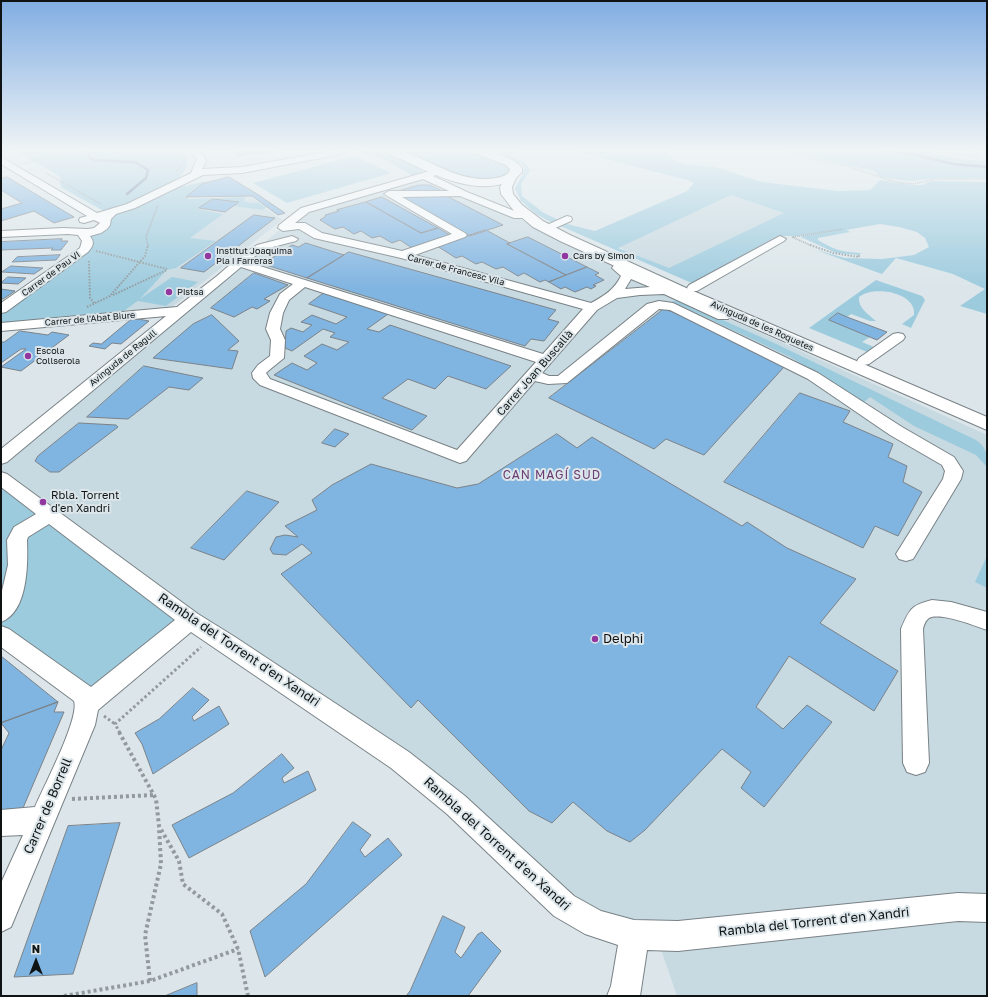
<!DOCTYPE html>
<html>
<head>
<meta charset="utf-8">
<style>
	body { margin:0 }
	#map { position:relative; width:988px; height:997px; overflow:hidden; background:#dce6ea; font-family:"Golos Text",sans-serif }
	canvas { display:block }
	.frame { position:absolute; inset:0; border:2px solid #0f1314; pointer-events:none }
	.north { position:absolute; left:16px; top:941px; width:40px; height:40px; -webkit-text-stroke:3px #dce6ea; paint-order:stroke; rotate:0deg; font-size:11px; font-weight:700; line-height:16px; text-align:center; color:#0f1314 }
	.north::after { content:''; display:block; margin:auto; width:14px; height:18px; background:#0f1314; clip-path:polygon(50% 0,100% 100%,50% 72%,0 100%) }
</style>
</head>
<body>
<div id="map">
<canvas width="988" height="997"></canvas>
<div class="frame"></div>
<div class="north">N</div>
</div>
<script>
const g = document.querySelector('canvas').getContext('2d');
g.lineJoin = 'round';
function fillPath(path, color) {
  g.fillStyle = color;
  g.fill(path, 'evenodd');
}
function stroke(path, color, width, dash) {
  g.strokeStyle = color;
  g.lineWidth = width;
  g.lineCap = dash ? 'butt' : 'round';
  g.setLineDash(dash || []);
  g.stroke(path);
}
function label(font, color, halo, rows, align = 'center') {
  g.font = font + ' "Golos Text",sans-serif';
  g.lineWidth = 4;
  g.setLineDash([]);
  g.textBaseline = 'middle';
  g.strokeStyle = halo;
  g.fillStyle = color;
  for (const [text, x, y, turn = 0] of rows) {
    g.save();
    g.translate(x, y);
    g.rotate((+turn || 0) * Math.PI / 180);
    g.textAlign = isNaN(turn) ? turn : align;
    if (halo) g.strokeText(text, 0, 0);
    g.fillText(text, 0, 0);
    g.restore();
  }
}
const built = new Path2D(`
	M425,176L518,216L524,222L723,316L987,435V996H677L656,935L595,924L456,805L1,478V458L237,264L305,210Z
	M731,195L785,213L669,269L618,247Z
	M251,197L282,220L172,307L124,311L136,303L177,260L189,199Z`);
const green = new Path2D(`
	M15,150H173L180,151L187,155C188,161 188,165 185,170C175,188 123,205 104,211L62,188L60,184L61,180L59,176Z
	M367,150H377L421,168L423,172L412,176C398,166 373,153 356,152Z
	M395,150H469L510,167L512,171L501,179L472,180Z
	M518,150H522L513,153L511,156L525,162L530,171L521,184L522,196L544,213L567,224L595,231L687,191L694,183L688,180L569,150H666L674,160L684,164L715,167L762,182L838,191L870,190L880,180L912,185H922L931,181L987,182V314L960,306L985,289L953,274L896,258L882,274L816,250L845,258L882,259L914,255L929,247L925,238L917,232L899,227L880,224L846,230L850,232L818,238V240C835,250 841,252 861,253L859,255L836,253L801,237L802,236L843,229L796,236H782L694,284L549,221L536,214L521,201L515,188L523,174L524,166L504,155ZM731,195L784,213L669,268L618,248Z
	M787,150H917L958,159L987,161V178H937L910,181L880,177L874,171L790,152Z
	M354,156L391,173L287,203L253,183Z
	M207,181L186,197L189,199L245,197L244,201L251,203L258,202L266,207L263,210L233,206L238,202L213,199L197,209L223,214L190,238L216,241L176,268L167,270L140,299L172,277L198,282L166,306L138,301L124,311L53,322L1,327V309L84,250L90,232L106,218L174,188Z
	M876,280L922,296L925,300L911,328L902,324L914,315C917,292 873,285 859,297C858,308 868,314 876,321H870L851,314L847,317L838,313L829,320L870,337L862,342L874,347L867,352L809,328Z
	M671,301H680L772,342L976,440C987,448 987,454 987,467L976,455L914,426L870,397L863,403L825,378L790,357Z
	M1,478L190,620L87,705L1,635Z
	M987,556V588L975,582Z`);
const stream = new Path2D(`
	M82,150L89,154L90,158L94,160L135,162L148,170L146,178L127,194
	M883,150L917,155L953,164L987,167`);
const building = new Path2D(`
	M234,150H272L273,152L254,154L253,153L238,156Z
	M7,177L74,217L54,223L34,211L1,221V209L22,203L1,190V179Z
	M229,177L257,194L285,213L278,215L252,196L186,197L202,184Z
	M419,185H430L442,191L395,192Z
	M447,196L503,225L470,236L400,198Z
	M382,197L438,228L421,233L366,202Z
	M213,199L239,202L225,212L199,208Z
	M366,202L421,233L438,228L450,235L412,248L400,240L392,243L380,236L372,238L361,231L354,234L343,227L335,229L320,220L326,216L325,215L339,211L337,210Z
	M254,215L275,218L204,272L181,268Z
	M486,230L510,243L507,244L566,275L549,282L545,280L540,282L524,273L518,276L503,267L496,269L482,262L476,264L462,256L456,258L437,246Z
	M528,237L587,267L566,275L507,244Z
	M62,239L61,241H68L61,250H51L53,248L1,250V242Z
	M306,243L344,255L307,278L263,264L292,245L298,247Z
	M349,252L556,310L548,319L559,322L544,341L531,339L525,346L307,278Z
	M60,255L56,260L12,262L17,257Z
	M11,266L43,268L34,274L2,272Z
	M587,267L599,273L595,275L604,280L593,285L596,286L591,289L587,287L575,292L565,287L561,289L549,282Z
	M254,273L288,285L264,299L270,301L257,309L252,307L234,317L211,308Z
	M8,277L26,278L18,284L1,283Z
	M1,289L15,291L3,299H1Z
	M324,293L388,314L367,329L379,332L390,325L511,366L486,389L448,376L435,389L408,379L382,398L427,416L412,430L274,375L292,363L307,370L317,363L304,356L322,344L337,350L349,342L330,337L335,333L323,329L292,351L285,348L286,331L291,328L303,332L312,325L301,322L312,315L336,324L347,317L309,304Z
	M664,309L684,316L784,367L704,455L666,439L654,449L549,398Z
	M838,313L847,317L887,332L877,340L829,320Z
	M212,315L239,341L228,350L238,351L232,369L153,358L193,324Z
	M133,318L149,321L121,344L112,343L105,349L89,346L93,343L101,344Z
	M20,331L48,335L52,332L69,335L21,371L1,367L26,349H21L1,363V342H4Z
	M144,366L203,378L189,390L169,387L128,419L87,417Z
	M800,393L850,411L843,422L893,444L888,457L907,466L903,482L922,492L898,536L875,526L863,548L724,482Z
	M79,423L116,425L118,427L59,472H50L35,461L38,456Z
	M335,429L349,434L335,447L322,443Z
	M557,434L577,448L592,437L742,526L747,522L787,548L856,579L820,623L898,671L874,711L789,656L756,707L783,729L807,705L832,722L764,807L741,788L751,772L722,749L645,830L630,842L607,831L573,802L552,823L529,811L418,700L411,708L281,574L312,553L302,544L286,555L273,554L270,549L276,537L285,535L298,537L285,526L317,510L312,500L332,485L371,464L457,488L478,484Z
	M247,491L279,502L224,560L191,548Z
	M1,656L58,702L1,723Z
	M193,688L209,700L192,717L194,721L219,706L229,724L153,774L142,744L135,733L159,719Z
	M58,702L54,712H64L23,808L1,810V750L9,733L1,723Z
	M282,754L294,768L282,778L284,783L308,771L316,790L189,858L172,825L233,793Z
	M353,822L371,835L360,850L365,857L388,838L402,855L265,977L250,931L306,884Z
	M120,823L73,974L14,977L68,826Z
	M443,916L465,927L455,952L461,958L478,934L482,932L501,951L468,996H406L410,991Z
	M197,983V996H165Z`);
const pathFar3 = new Path2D(`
	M21,150L35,160
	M111,150C134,157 166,141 186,159L176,171
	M782,150L797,156L847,166L886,179L902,183L914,184L935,179H987
	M920,150L968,156H981L968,150
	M25,163L72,150
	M46,173L101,204
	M792,237L812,246
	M793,237L843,229
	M148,246L146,237L158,205`);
const pathFar2 = new Path2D(`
	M810,245L833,253L859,257V255
	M96,251L167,269
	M89,261L90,298L94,303
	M113,295L167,270
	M87,307L110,296L145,256L148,245`);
const pathFar1 = new Path2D(`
	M104,716L115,724
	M120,733L115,724L201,647`);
const path = new Path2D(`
	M119,732L156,799L159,826L179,861L183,884L222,914L238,949L248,996
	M72,799L154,795
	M150,981L145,935L161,864L159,827
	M64,996L150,981L238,949`);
const minor = new Path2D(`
	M189,150H198L205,157L206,162L202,169L242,167L336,150H352L348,153L242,173L203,175L135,208L116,214L111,219L110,225L107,229L101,233L90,236C95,243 93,246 88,252L6,312L1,313V303L80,248L82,241L78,235L68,234L1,237V231L63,228L88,229L94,228L100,223L94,220L84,223L80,222L79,220L80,218L87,216L1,164V157L97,213L127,204L191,173L197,159Z
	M473,150H511L510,152C500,154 481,157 473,150Z
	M440,168L443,169L445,171L443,173L433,176L467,192L522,214L523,216L522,218H514L460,196L402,197L465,233L467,235L465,237L415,255L591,303C604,296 614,290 621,276L612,268L614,265L618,264L728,313L730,316L728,319H718L664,294L640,295L617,298L597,310L542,373L549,376H558L647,304L659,301L673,303L818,373L902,427L954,457L963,471L961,479L913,559L906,561L899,559L896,554L943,479L945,471L942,465L890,435L808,379L670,310L659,309L567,383L548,384L535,381L466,461L460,463L260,385L253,378L252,373L258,365L270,356L271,340L266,329L270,313L280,294L293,284L241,267L7,462L1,464V449L166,316L1,331V323L177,307L217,276L240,256L257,245L292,236L298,239L296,241L265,249L247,262L543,354L583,309L401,258L314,238L299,229L283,231L278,228L279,225L301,208ZM423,179L449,191H389L384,194L452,234L402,251L322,233L305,223H295L309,212ZM631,279L650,287L625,289ZM305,287L536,362L457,450L270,379L266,373L268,371L284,358L285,340L280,329L283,313L289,300Z
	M567,216L571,217L572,219L571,221L553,229L548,226L549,224Z
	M780,236L786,239L784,241L697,291H689L687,288L689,285Z
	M898,333L903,334L905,337L903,340L869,364L864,365L859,364L857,361L859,358L893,334Z
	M1,472L7,474L198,614L235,637L409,752L465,796L574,896L601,911L634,920L678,921L958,893L987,894V922L958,921L678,951L647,950L640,996H607L611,986L618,945L585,934L554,916L447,814L391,768L191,632L98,710L95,725L11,927L1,932V883L23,835L1,836V810L35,807C43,788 80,718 74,701L1,647V626L9,629L91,687L175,620L49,524L28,537L27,540C28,564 28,612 1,622V595L8,565L7,540L14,527L36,514L1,487Z
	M932,600L951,602L987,612V630C975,626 941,612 929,618C925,621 924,625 923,629L929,763L925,772L916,775L907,772L903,763L901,629C909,610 911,605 932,600Z`);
const major = new Path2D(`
	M384,150C388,149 394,149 399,150C432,160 459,184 496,178C502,177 509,175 510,169L506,165L471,152L470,150C485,150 512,155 522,168V172L516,178L512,187L513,194L522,205L543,221L570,235L684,287L987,417V430L674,293L560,241L533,227L514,211L501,194L500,187L502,184C461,194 422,167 385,152Z`);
const markers = [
	[208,256,4,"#9236a0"],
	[565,256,4,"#9236a0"],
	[169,292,4,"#9236a0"],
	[28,356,4,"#9236a0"],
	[43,502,4,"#9236a0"],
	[595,639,4,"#9236a0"]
];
const farPoinames = [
	["Institut Joaquima",216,251],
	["Pla i Farreras",216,261],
	["Cars by Simon",573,256],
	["Pistsa",177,292],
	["Escola",36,351],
	["Collserola",36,361]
];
const farStreetnames = [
	["Carrer de Francesc Vila",456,270,15],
	["Carrer de Pau VI",51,274,-36],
	["Carrer de l'Abat Biure",90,319,-5],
	["Avinguda de les Roquetes",762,326,24],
	["Avinguda de Ragull",123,358,-39]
];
const streetNames = [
	["Carrer Joan Buscallà",535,373,-49]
];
const poiNames = [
	["Rbla. Torrent",51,496],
	["d'en Xandri",51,509]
];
const neighbourhoodNames = [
	["CAN MAGÍ SUD",552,475]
];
const nearPoinames = [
	["Delphi",603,639]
];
const nearStreetnames = [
	["Rambla del Torrent d'en Xandri",239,650,34],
	["Carrer de Borrell",48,806,-67],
	["Rambla del Torrent d'en Xandri",497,844,42],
	["Rambla del Torrent d'en Xandri",814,922,-6]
];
fillPath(built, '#c7d9e1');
fillPath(green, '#9dcbde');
stroke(stream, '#64779d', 2.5);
fillPath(building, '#80b4e1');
stroke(building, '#7c8389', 1);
stroke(minor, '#798286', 2);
stroke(major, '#798286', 2);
stroke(pathFar3, '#939a9d', 1.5, [1, 1]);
stroke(pathFar2, '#939a9d', 2, [1.5, 1.5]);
stroke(pathFar1, '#939a9d', 3, [2.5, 2.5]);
stroke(path, '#939a9d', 4, [3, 3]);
fillPath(minor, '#fff');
fillPath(major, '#fff');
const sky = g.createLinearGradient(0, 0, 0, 289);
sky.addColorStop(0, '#81ade2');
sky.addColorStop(0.52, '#eff4f6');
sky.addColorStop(1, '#eff4f600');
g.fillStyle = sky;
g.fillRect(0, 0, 988, 289);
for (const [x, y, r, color] of markers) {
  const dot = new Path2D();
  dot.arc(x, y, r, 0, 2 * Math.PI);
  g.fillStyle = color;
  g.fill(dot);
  stroke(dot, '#dce6ea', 1.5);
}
label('9px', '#0f1314', '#dce6ea', farPoinames, 'left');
label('9px', '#0f1314', '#dce6ea', farStreetnames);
label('11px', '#0f1314', '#dce6ea', streetNames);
label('11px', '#0f1314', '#dce6ea', poiNames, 'left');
g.letterSpacing = '1px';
label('12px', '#6b3d72', '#dce6ea', neighbourhoodNames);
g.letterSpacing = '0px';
label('13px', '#0f1314', '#dce6ea', nearPoinames, 'left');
label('13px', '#0f1314', '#dce6ea', nearStreetnames);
</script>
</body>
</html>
